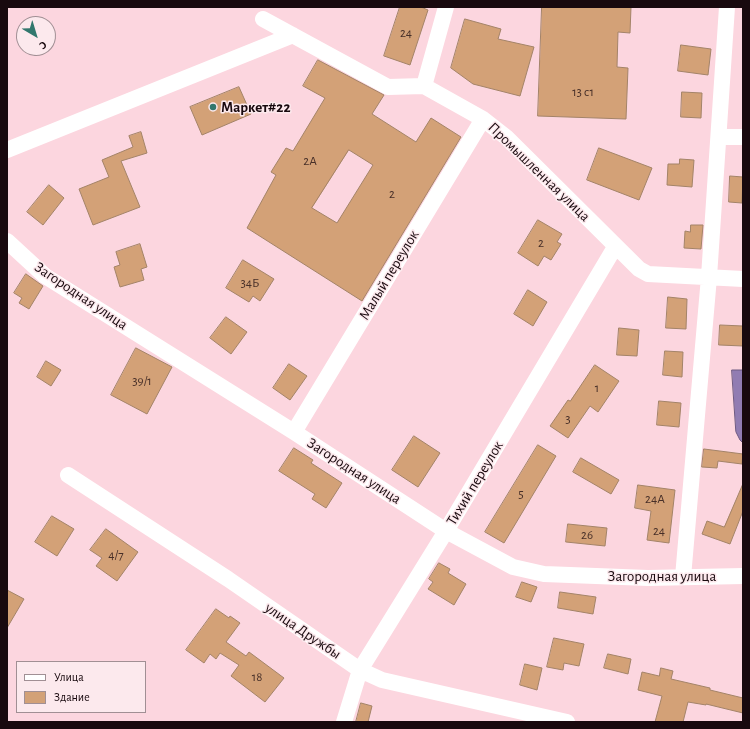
<!DOCTYPE html>
<html>
<head>
<meta charset="utf-8">
<style>
	body { margin:0 }
	#map { position:relative; width:750px; height:729px; overflow:hidden; background:#fcd6df; font-family:"Alegreya Sans",sans-serif }
	canvas { display:block }
	.frame { position:absolute; inset:0; border:8px solid #18090e; pointer-events:none }
	.legend { position:absolute; left:16px; top:661px; width:130px; height:52px; box-sizing:border-box; background:#fce9ed; border:1px solid #a18f94; margin:0; padding:5px 7px; list-style:none; font-size:12px; color:#18090e }
	.legend li { display:flex; align-items:center; gap:8px; height:20px }
	.legend b { width:20px; border:1px solid #a18f94 }
	.north { position:absolute; left:16px; top:16px; width:40px; height:40px; box-sizing:border-box; background:#fce9ed; border:1px solid #a18f94; border-radius:50%; rotate:142deg; font-size:11px; font-weight:700; line-height:16px; text-align:center; color:#18090e }
	.north::after { content:''; display:block; margin:auto; width:14px; height:18px; background:#32776d; clip-path:polygon(50% 0,100% 100%,50% 72%,0 100%) }
</style>
</head>
<body>
<div id="map">
<canvas width="750" height="729"></canvas>
<div class="frame"></div>
<ul class="legend">
<li><b style="height:5px;background:#fff"></b>Улица</li>
<li><b style="height:11px;background:#d3a177"></b>Здание</li>
</ul>
<div class="north">С</div>
</div>
<script>
const g = document.querySelector('canvas').getContext('2d');
g.lineJoin = 'round';
function fillPath(path, color) {
  g.fillStyle = color;
  g.fill(path, 'evenodd');
}
function stroke(path, color, width, dash) {
  g.strokeStyle = color;
  g.lineWidth = width;
  g.lineCap = dash ? 'butt' : 'round';
  g.setLineDash(dash || []);
  g.stroke(path);
}
function label(font, color, halo, rows, align = 'center') {
  g.font = font + ' "Alegreya Sans",sans-serif';
  g.lineWidth = 3;
  g.setLineDash([]);
  g.textBaseline = 'middle';
  g.strokeStyle = halo;
  g.fillStyle = color;
  for (const [text, x, y, turn = 0] of rows) {
    g.save();
    g.translate(x, y);
    g.rotate((+turn || 0) * Math.PI / 180);
    g.textAlign = isNaN(turn) ? turn : align;
    if (halo) g.strokeText(text, 0, 0);
    g.fillText(text, 0, 0);
    g.restore();
  }
}
const water = new Path2D(`
	M732,370H743V443L740,440L736,432Z`);
const building = new Path2D(`
	M400,7H421L428,10L410,65L384,56Z
	M542,7H631L630,33L618,32L617,67L628,68L626,119L538,116Z
	M465,19L501,29L498,39L534,47L520,96L473,84L451,68Z
	M681,45L711,49L708,75L678,71Z
	M318,60L384,95L372,114L416,142L431,118L461,137L362,301L247,228L276,175L271,172L286,148L293,151L325,98L303,86ZM349,150L373,165L337,223L312,208Z
	M239,87L251,114L202,135L190,107Z
	M682,92L702,93L701,118L681,117Z
	M141,132L147,153L121,161L140,207L93,225L79,189L109,177L102,160L133,147L129,136Z
	M599,148L652,168L639,200L587,180Z
	M680,159L694,160L692,187L667,185L668,164H679Z
	M730,176L743,177L742,203L729,202Z
	M49,185L64,198L43,225L27,212Z
	M538,220L562,234L557,242L561,244L551,260L544,256L538,266L518,253Z
	M691,225H703L701,249L684,248L685,231L690,232Z
	M140,244L147,267L141,269L144,280L120,287L114,267L120,265L116,252Z
	M243,260L274,279L260,301L253,296L249,302L226,288Z
	M26,274L43,286L29,309L19,303L22,298L14,293Z
	M528,290L547,302L533,326L514,314Z
	M668,297L687,299L686,329L666,328Z
	M226,317L247,332L231,354L210,338Z
	M720,325L743,326V346L719,345Z
	M619,328L639,330L637,356L617,355Z
	M136,348L172,367L147,414L111,395Z
	M665,351L683,352L682,377L663,375Z
	M46,361L61,370L51,386L37,377Z
	M289,364L307,376L290,400L273,388Z
	M595,365L619,381L598,412L590,406L568,438L550,426L568,400L570,401Z
	M659,401L681,403L679,427L657,425Z
	M414,436L440,453L418,487L392,470Z
	M538,445L556,456L504,543L485,532Z
	M294,448L313,460L311,463L342,483L326,508L312,499L315,494L279,471Z
	M704,449L743,454L742,464L718,461L717,468L702,467Z
	M581,458L619,480L611,494L573,472Z
	M743,484V511L730,544L702,534L707,521L724,527Z
	M638,485L675,490L669,543L647,540L651,511L635,508Z
	M52,516L74,529L57,556L35,542Z
	M568,524L607,528L605,546L566,542Z
	M106,529L138,552L117,581L96,566L102,558L90,550Z
	M439,563L450,569L448,573L466,584L454,605L428,589L433,582L429,579Z
	M522,582L537,587L531,602L516,597Z
	M7,590L24,599L7,628Z
	M560,592L596,597L593,614L558,608Z
	M216,609L229,618L230,616L240,623L226,642L246,656L249,652L284,678L265,702L231,676L239,665L220,653L216,659L210,654L204,663L186,650Z
	M554,638L584,644L579,666L564,663L563,670L547,667Z
	M608,654L631,659L628,674L604,668Z
	M525,664L542,668L537,690L520,685Z
	M661,668L673,671L671,679L710,688V690L743,698V713L706,704V705L688,702L683,722H655L662,696L638,690L642,672L659,676Z
	M361,703L372,706L368,722H356Z`);
const minor = new Path2D(`
	M263,19L388,87L424,86
	M424,86L483,119L506,137L639,269L648,274L743,279
	M424,86L446,7
	M719,137H743
	M7,150L293,35
	M7,241L45,276L294,432L446,531L513,567L544,574L648,578L743,576
	M294,432L483,119
	M68,475L228,579L360,670L382,680L567,722
	M683,577L709,277L727,7
	M344,722L360,670L446,531L615,247`);
const markers = [
	[213,107,4,"#32776d"]
];
const numberNames = [
	["24",406,33],
	["13 с1",583,92],
	["2А",310,161],
	["2",392,194],
	["2",541,243],
	["34Б",250,283],
	["39/1",142,381],
	["1",597,388],
	["3",568,419],
	["5",521,494],
	["24А",655,499],
	["24",659,531],
	["26",587,535],
	["4/7",116,555],
	["18",257,677]
];
const poiNames = [
	["Маркет#22",221,107]
];
const streetNames = [
	["Промышленная улица",539,172,44],
	["Малый переулок",389,275,-59],
	["Загородная улица",81,296,34],
	["Загородная улица",354,471,33],
	["Тихий переулок",475,483,-59],
	["Загородная улица",662,576],
	["улица Дружбы",303,631,34]
];
fillPath(water, '#917cb2');
stroke(water, '#6d5a81', 1);
fillPath(building, '#d3a177');
stroke(building, '#a38368', 1);
stroke(minor, '#fff', 16);
for (const [x, y, r, color] of markers) {
  const dot = new Path2D();
  dot.arc(x, y, r, 0, 2 * Math.PI);
  g.fillStyle = color;
  g.fill(dot);
  stroke(dot, '#fce9ed', 1.5);
}
label('13px', '#472f28', null, numberNames);
label('bold 15px', '#18090e', '#fce9ed', poiNames, 'left');
label('15px', '#18090e', '#fce9ed', streetNames);
</script>
</body>
</html>
